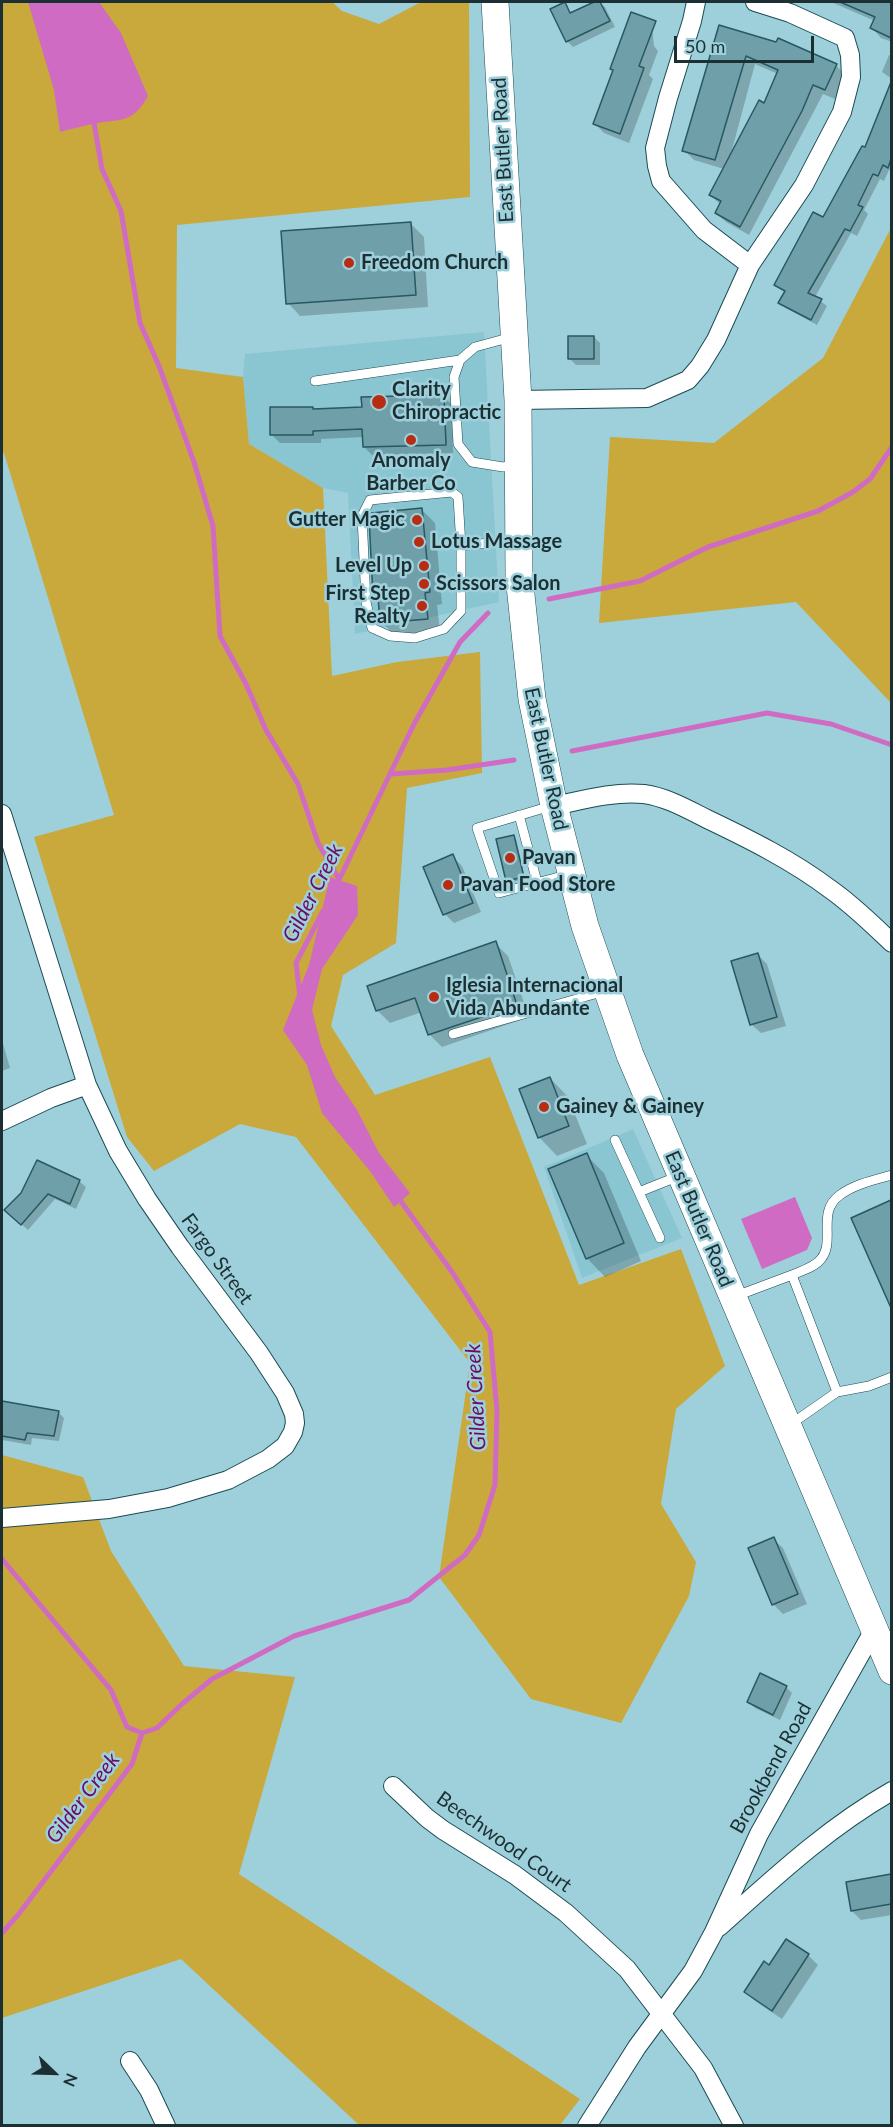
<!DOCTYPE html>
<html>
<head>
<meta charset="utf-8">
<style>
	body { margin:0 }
	#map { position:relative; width:893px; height:2127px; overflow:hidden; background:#9ed0db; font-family:Lato,sans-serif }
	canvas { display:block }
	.frame { position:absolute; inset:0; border:3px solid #1c3034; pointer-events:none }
	.north { position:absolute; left:24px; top:2043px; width:60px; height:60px; -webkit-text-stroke:4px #9ed0db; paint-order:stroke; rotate:113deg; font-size:16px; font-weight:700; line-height:24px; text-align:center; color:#1c3034 }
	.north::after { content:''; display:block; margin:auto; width:21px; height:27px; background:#1c3034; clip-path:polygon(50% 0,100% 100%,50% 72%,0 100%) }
	.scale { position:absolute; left:674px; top:36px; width:140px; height:27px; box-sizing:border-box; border:3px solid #1c3034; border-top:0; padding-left:8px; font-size:18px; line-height:21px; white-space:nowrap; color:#1c3034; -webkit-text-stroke:4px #9ed0db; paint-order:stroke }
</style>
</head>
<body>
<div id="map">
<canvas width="893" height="2127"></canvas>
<div class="frame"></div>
<div class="north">N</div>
<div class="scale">50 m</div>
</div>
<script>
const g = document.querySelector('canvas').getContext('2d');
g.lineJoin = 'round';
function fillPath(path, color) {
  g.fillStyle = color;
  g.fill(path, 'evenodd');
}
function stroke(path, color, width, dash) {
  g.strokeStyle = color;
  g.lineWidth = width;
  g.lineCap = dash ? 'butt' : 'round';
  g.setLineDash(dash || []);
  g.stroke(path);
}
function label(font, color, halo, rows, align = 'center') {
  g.font = font + ' Lato,sans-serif';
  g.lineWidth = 5;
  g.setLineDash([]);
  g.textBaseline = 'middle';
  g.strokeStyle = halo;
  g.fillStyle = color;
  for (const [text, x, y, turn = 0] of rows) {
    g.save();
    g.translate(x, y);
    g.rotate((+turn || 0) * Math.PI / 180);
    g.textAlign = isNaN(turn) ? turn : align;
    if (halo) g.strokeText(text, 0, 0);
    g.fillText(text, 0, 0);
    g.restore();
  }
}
const built = new Path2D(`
	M484,332L499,602L355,634L348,493L323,488L249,444L243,377L245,354Z
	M633,1129L682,1238L582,1278L544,1167Z`);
const green = new Path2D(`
	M2,2H332L342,11L379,24L421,2H469L470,197L177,225L176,368L243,377L249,444L323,488L332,676L397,662L480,652L482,773L407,788L396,943L343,975L331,1026L375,1095L490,1057L579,1285L681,1249L725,1366L676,1409L661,1504L696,1562L689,1596L621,1723L531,1699L439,1577L470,1363L296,1137L240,1124L154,1171L127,1137L34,837L114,815L4,453H2Z
	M891,228V703L796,602L599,623L610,437L714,443L823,358Z
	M2,1455L83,1477L111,1551L184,1666L295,1677L239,1874L580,2099L560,2125H359L181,1959L2,2018Z`);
const water = new Path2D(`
	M28,2H99L121,33L148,96C132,125 120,118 93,124C82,126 71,129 60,132L54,90Z
	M330,877L357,886L358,915L322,969L312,1010L321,1045L335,1077L357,1110L379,1153L410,1193L394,1207L370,1171L322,1113L307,1065L283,1030L309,965Z
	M795,1197L812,1238L807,1250L762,1269L741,1219Z`);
const shadow = new Path2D(`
	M599,2L605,7L615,27L573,47L567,41L565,4L572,14Z
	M831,2H892V42L881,38L872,28L875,21Z
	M652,27L654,46L658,51L649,75L653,79L629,143L604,133L595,124L615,72L612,69Z
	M720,27L836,65L845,75L835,99L823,94L749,235L726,222L716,213L721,205L710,195L724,169L694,160L684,150ZM755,64L778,74L765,105L729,161Z
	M889,55L892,56V79L882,72Z
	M892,83V171L889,170L884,181L880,179L864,210L868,214L857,236L851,233L815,297L827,306L817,325L786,308L780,303L785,292L776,285L824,219L866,149Z
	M411,224L424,237L428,307L300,316L288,303Z
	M594,337L600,343V365H576L570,359Z
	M444,396L452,405L453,453L372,455L364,447V437L321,439V443H280L271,434L313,409L315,411L363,409Z
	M422,510L435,523L442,604L437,605L440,631L394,635L382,622L380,603L374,597Z
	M513,837L516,839L525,879L510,883L507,880Z
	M452,856L462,866L481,912L454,923L445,914Z
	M495,943L508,956L529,1017L442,1047L429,1034L422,1012L390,1023L377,1010Z
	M758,955L767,964L786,1026L761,1033L751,1024Z
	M2,1040L10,1068L2,1071Z
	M550,1078L568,1097L587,1144L557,1156L539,1137Z
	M586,1155L604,1173L641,1261L605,1277L587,1258Z
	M79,1181L86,1187L76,1209L55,1199L28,1230L6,1210Z
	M892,1201V1304L853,1219Z
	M2,1403L58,1412L64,1418L59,1441L32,1438L31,1445L2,1440Z
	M773,1539L783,1548L807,1604L783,1614L774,1605L750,1549Z
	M786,1687L792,1693L780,1720L755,1708L748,1702Z
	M892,1876V1915L861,1920L852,1911L848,1883Z
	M787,1941L808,1955L818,1965L782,2019L755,2001L746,1992L770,1967Z`);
const stream = new Path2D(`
	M94,123L102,169L121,211L140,323L159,366L194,462L213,526L220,636L246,684L266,730L298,784L318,843L339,879
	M549,599L640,581L708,547L818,511L853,492L870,479L892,447
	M572,751L767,713L831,724L892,745
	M391,774L447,770L514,760
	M337,884L414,724L460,642L488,613
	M300,997L296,963L323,911
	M2,1559L111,1690L127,1727L142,1733
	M142,1733L157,1728L182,1704L212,1679L294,1636L409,1600L465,1555L479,1535L495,1485L497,1411L490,1332L452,1272L397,1196
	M2,1933L18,1915L132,1764L142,1733`);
const building = new Path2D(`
	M565,2L570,13L594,2H600L610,21L566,42L550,9Z
	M840,2H891V38L870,28L875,17Z
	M631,12L656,21L639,66L644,68L620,134L593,124L613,70L610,69Z
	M719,25L776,42L778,38L837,64L825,90L813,85L802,111L740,227L715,213L721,201L709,195L759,100L764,103L778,70L746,56L715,160L682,151Z
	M891,82V159L888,168L883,165L878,176L873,174L858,205L863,207L850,231L845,229L808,293L822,299L811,320L778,303L785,291L774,285L813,212L823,217L862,146L865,147Z
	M411,222L416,295L286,304L281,231Z
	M568,336H594V359H568Z
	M444,395L446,445L363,447L362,429L313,431V435H270V407H313V409L362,407L361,397Z
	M422,508L430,592L425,593L428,619L380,623L378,597H373L369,517L371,513Z
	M514,835L524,877L506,881L496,839Z
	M453,854L473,903L443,915L423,867Z
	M496,941L517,1005L428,1035L415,998L376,1011L367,986Z
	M758,953L777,1017L750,1025L731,961Z
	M550,1077L569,1126L538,1138L519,1089Z
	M587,1153L624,1243L586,1259L548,1169Z
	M37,1160L80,1180L70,1204L48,1194L21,1225L4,1210L21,1193Z
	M891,1200V1308L851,1218Z
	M2,1401L59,1411L54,1436L27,1433L25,1440L2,1436Z
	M774,1537L798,1594L772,1605L748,1548Z
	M760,1673L787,1686L773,1715L747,1702Z
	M891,1874V1904L851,1911L846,1882Z
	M786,1939L809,1954L772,2011L744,1992L764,1961L769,1965Z`);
const service = new Path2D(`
	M512,337L475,347L460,360L454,377L458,444L472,462L503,467L515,465
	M315,381L460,360
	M461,546L458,497L452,492L370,500L362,516L366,602L372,628L390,636L415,638L444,629L461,611V546L516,540
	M551,806L477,828L499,893L570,874
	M519,815L537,882
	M453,1034L605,991
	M615,1140L660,1238
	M639,1192L679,1176
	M792,1275C801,1271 815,1267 821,1259C836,1241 816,1212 840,1195C855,1184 874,1180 892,1175
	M736,1296L792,1275L837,1392L791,1424
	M837,1392L869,1386L892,1377`);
const minor = new Path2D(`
	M696,2L692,21L668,98L655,148L657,166L661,181L704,230L750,265
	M518,400L647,398L688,380L700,366L716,340L750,265L804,185L842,112L851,77L850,55L845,38L790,13L755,2
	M554,806C583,800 613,791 644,794C666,797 687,809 707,819C749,839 793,861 830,889C853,905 872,924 892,943
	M2,814L87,1085L118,1151L147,1199L180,1247L259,1353L285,1393L294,1414L295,1423L293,1432L285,1446L268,1459L228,1480L168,1498L109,1509L2,1518
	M2,1121L51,1098L87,1085
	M393,1786L427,1818L443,1830L515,1875L566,1913L627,1969L703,2068L734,2126
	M719,1927C774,1878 827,1828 892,1791
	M130,2061L149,2090L166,2126
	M587,2126L637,2047L693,1971L714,1932L759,1834L874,1630`);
const secondary = new Path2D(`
	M495,2L518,400L519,576L532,699L554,806L585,926L630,1055L892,1671`);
const markers = [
	[349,263,6,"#b82c14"],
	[379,402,8,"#b82c14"],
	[411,440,6,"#b82c14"],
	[417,520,6,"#b82c14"],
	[419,542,6,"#b82c14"],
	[424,566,6,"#b82c14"],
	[424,584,6,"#b82c14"],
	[422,606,6,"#b82c14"],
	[510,858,6,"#b82c14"],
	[448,885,6,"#b82c14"],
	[434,997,6,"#b82c14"],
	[544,1107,6,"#b82c14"]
];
const streetNames = [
	["East Butler Road",503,150,-93],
	["East Butler Road",546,759,78],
	["East Butler Road",699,1219,67],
	["Fargo Street",217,1259,54],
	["Brookbend Road",771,1768,-61],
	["Beechwood Court",504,1842,35]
];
const poiNames = [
	["Freedom Church",361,263],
	["Clarity",392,390],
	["Chiropractic",392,413],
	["Anomaly",411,461,"center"],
	["Barber Co",411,484,"center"],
	["Gutter Magic",405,520,"right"],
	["Lotus Massage",431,542],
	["Level Up",412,566,"right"],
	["Scissors Salon",436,584],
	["First Step",410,594,"right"],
	["Realty",410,617,"right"],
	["Pavan",522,858],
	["Pavan Food Store",460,885],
	["Iglesia Internacional",446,986],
	["Vida Abundante",446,1009],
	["Gainey & Gainey",556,1107]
];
const waterNames = [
	["Gilder Creek",313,893,-63],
	["Gilder Creek",476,1397,-93],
	["Gilder Creek",83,1798,-53]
];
fillPath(built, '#8ac6d2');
fillPath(green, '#c9a83c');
fillPath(water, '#d06bc4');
fillPath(shadow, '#0003');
stroke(stream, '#d06bc4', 5);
fillPath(building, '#6fa0aa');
stroke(building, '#285861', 1.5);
stroke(service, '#1a4b54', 10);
stroke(minor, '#1a4b54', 20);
stroke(secondary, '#1a4b54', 28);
stroke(service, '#fff', 9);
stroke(minor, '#fff', 18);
stroke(secondary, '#fff', 27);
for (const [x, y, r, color] of markers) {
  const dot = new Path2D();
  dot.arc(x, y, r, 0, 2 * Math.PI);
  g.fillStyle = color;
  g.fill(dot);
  stroke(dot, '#9ed0db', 2);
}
label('20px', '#1c3034', '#9ed0db', streetNames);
label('bold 20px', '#1c3034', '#9ed0db', poiNames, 'left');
label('italic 21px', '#6b0c64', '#9ed0db', waterNames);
</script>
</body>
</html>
